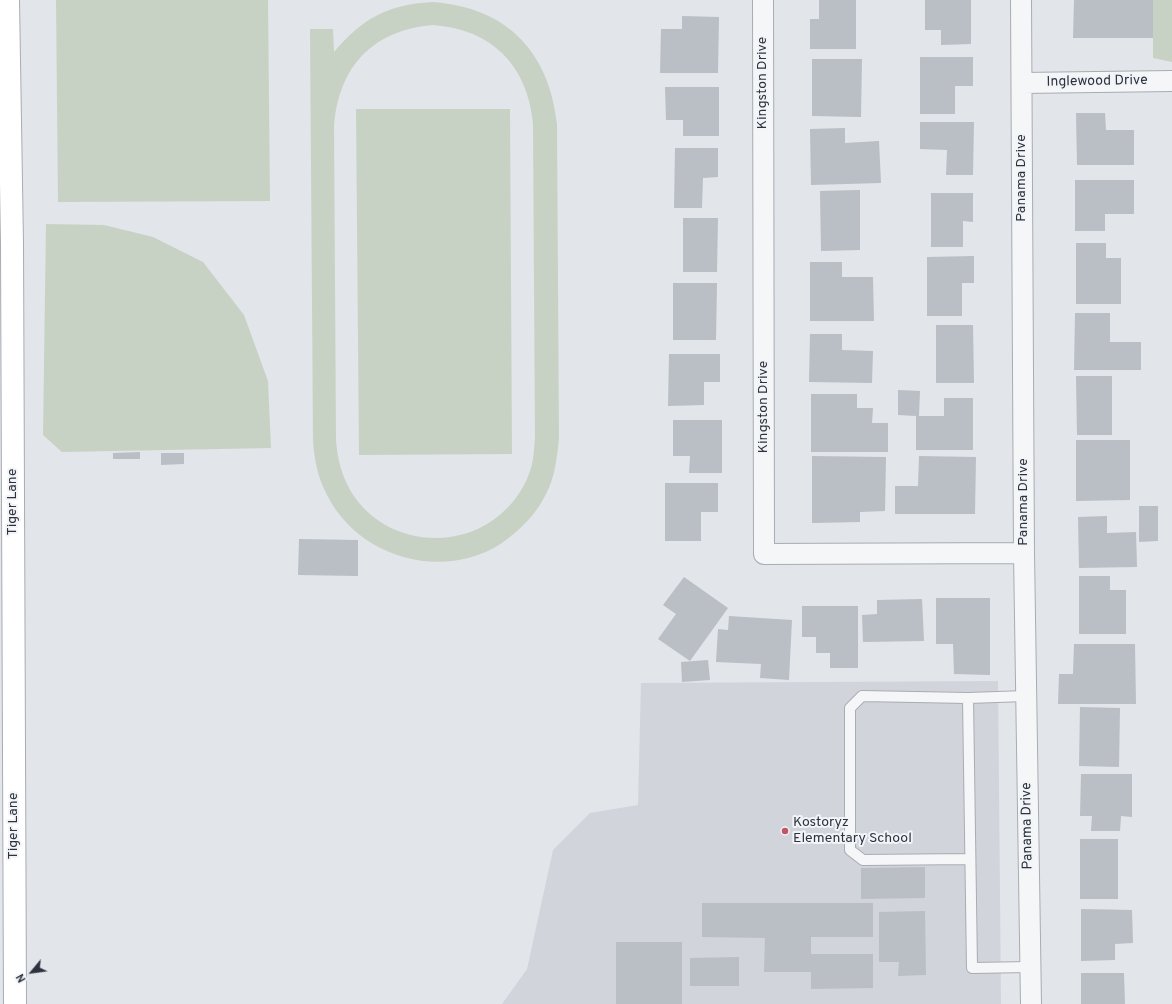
<!DOCTYPE html>
<html>
<head>
<meta charset="utf-8">
<style>
	body { margin:0 }
	#map { position:relative; width:1172px; height:1004px; overflow:hidden; background:#e2e5e9; font-family:Overpass,sans-serif }
	canvas { display:block }
	.north { position:absolute; left:12px; top:952px; width:40px; height:40px; -webkit-text-stroke:3px #f2f4f7; paint-order:stroke; rotate:241deg; font-size:11px; font-weight:700; line-height:16px; text-align:center; color:#2c333f }
	.north::after { content:''; display:block; margin:auto; width:14px; height:18px; background:#2c333f; clip-path:polygon(50% 0,100% 100%,50% 72%,0 100%) }
</style>
</head>
<body>
<div id="map">
<canvas width="1172" height="1004"></canvas>
<div class="north">N</div>
</div>
<script>
const g = document.querySelector('canvas').getContext('2d');
g.lineJoin = 'round';
function fillPath(path, color) {
  g.fillStyle = color;
  g.fill(path, 'evenodd');
}
function stroke(path, color, width, dash) {
  g.strokeStyle = color;
  g.lineWidth = width;
  g.lineCap = dash ? 'butt' : 'round';
  g.setLineDash(dash || []);
  g.stroke(path);
}
function label(font, color, halo, rows, align = 'center') {
  g.font = font + ' Overpass,sans-serif';
  g.lineWidth = 4;
  g.setLineDash([]);
  g.textBaseline = 'middle';
  g.strokeStyle = halo;
  g.fillStyle = color;
  for (const [text, x, y, turn = 0] of rows) {
    g.save();
    g.translate(x, y);
    g.rotate((+turn || 0) * Math.PI / 180);
    g.textAlign = isNaN(turn) ? turn : align;
    if (halo) g.strokeText(text, 0, 0);
    g.fillText(text, 0, 0);
    g.restore();
  }
}
const built = new Path2D(`
	M998,681L1001,1004H502L527,969L553,850L590,813L638,805L641,683Z`);
const green = new Path2D(`
	M56,0H268L270,201L58,202Z
	M1153,0H1172V62L1153,58Z
	M432,2C506,7 549,51 557,124L559,438C557,458 555,477 546,494C536,515 518,532 499,545C440,581 358,557 327,495C318,478 314,459 313,440L310,29H333L334,52C363,18 387,5 432,2ZM433,25C492,29 528,66 533,124L535,438C534,448 534,458 531,468C526,485 515,502 502,513C454,556 375,542 347,484C340,469 337,455 336,440L334,125C339,66 373,30 433,25Z
	M356,109H510L512,454L359,455Z
	M46,224L104,225L153,237L203,262L244,315L268,381L271,448L62,452L43,435Z`);
const building = new Path2D(`
	M819,0H856V49H810V19H819Z
	M925,0H971V44L941,45V30H925Z
	M1074,0H1153V38H1073Z
	M682,16L719,17L718,73H660L661,29H682Z
	M920,57H973V86H955V114H920Z
	M812,59H862L861,117L812,116Z
	M665,87H719V136H683V120H666Z
	M1076,113H1105L1106,130H1134V165H1077Z
	M920,122H974L973,175H946L947,150L920,149Z
	M845,128V143L879,141L881,183L811,185L810,129Z
	M675,148H718V177L703,178L702,208H674Z
	M1075,180H1134V214H1105V231H1075Z
	M860,190V250L821,251L820,191Z
	M931,193H973V222L963,221V247H931Z
	M683,218H718L717,272H683Z
	M1076,243H1106V258H1121V304H1076Z
	M974,256V283H962V316H927V257Z
	M810,262H842V277H873L874,321H810Z
	M673,283H717L716,340H673Z
	M1075,313H1110V342H1141V370H1074Z
	M936,325H973L974,383H936Z
	M810,334H842V350L873,351L872,383L809,382Z
	M669,354H720V382H704V405L668,406Z
	M1076,376H1112V435H1077Z
	M898,390L920,391L919,416H944V398H973V450H916V416L898,415Z
	M811,394H857V408H873L872,423H888V452H811Z
	M673,420H722V473H689L690,456H673Z
	M1076,440H1130V500L1076,501Z
	M140,452V459H113V453Z
	M161,453H184V464L161,465Z
	M812,456L886,457L885,511L860,512V522L812,523Z
	M919,456L976,457L975,514H895V486H918Z
	M665,483H718V512H701V541H665Z
	M1139,506H1158V541L1139,542Z
	M1107,516V533L1136,532L1137,567L1079,568L1078,517Z
	M299,539L358,540V576L298,575Z
	M1079,576H1110V590H1126V634H1079Z
	M684,577L728,608L690,661L658,639L676,614L663,605Z
	M936,598H990V675L954,674L953,644H936Z
	M922,599L924,641L863,642L862,615L877,614V600Z
	M802,606H858V668H830V653H816V637H802Z
	M729,616L792,620L789,680L760,678L761,664L716,662L718,629L728,630Z
	M1074,644H1135L1136,704H1058L1059,674H1073Z
	M708,660L710,680L682,682L681,662Z
	M1080,707L1120,708L1119,767L1079,766Z
	M1081,774H1132V817L1121,816L1120,831H1091L1092,816H1080Z
	M1080,839H1118V899H1080Z
	M925,867V898L861,899V868Z
	M702,903H873V937H811V954H873V988L811,989V972H764L765,938L702,937Z
	M1081,909L1132,910L1133,943L1115,944V960L1081,961Z
	M925,911L926,975L898,976L899,962H879V912Z
	M616,942H682V1004H616Z
	M739,957V986H690V958Z
	M1081,973H1124L1125,1004H1081Z`);
const lane = new Path2D(`
	M1026,696L968,698L972,968L1030,967
	M968,698L862,696L850,708V850L863,860L970,859`);
const street = new Path2D(`
	M763,0L764,554L1024,553
	M1021,0L1024,553L1031,1004
	M1022,83L1172,81`);
const secondary = new Path2D(`
	M8,0L12,244L15,1004`);
const markers = [
	[785,831,4,"#c05566"]
];
const streetNames = [
	["Inglewood Drive",1097,82,-1],
	["Kingston Drive",763,83,-90],
	["Panama Drive",1022,178,-90],
	["Kingston Drive",764,407,-90],
	["Tiger Lane",13,502,-90],
	["Panama Drive",1024,502,-90],
	["Tiger Lane",14,826,-90],
	["Panama Drive",1028,826,-91]
];
const poiNames = [
	["Kostoryz",793,823],
	["Elementary School",793,839]
];
fillPath(built, '#d1d4db');
fillPath(green, '#c8d2c4');
fillPath(building, '#babec5');
stroke(lane, '#a8acb3', 12);
stroke(street, '#a8acb3', 22);
stroke(secondary, '#a8acb3', 24);
stroke(lane, '#f5f6f8', 10);
stroke(street, '#f5f6f8', 20);
stroke(secondary, '#fff', 22);
for (const [x, y, r, color] of markers) {
  const dot = new Path2D();
  dot.arc(x, y, r, 0, 2 * Math.PI);
  g.fillStyle = color;
  g.fill(dot);
  stroke(dot, '#f2f4f7', 1.5);
}
label('14px', '#2c333f', '#f2f4f7', streetNames);
label('14px', '#2c333f', '#f2f4f7', poiNames, 'left');
</script>
</body>
</html>
